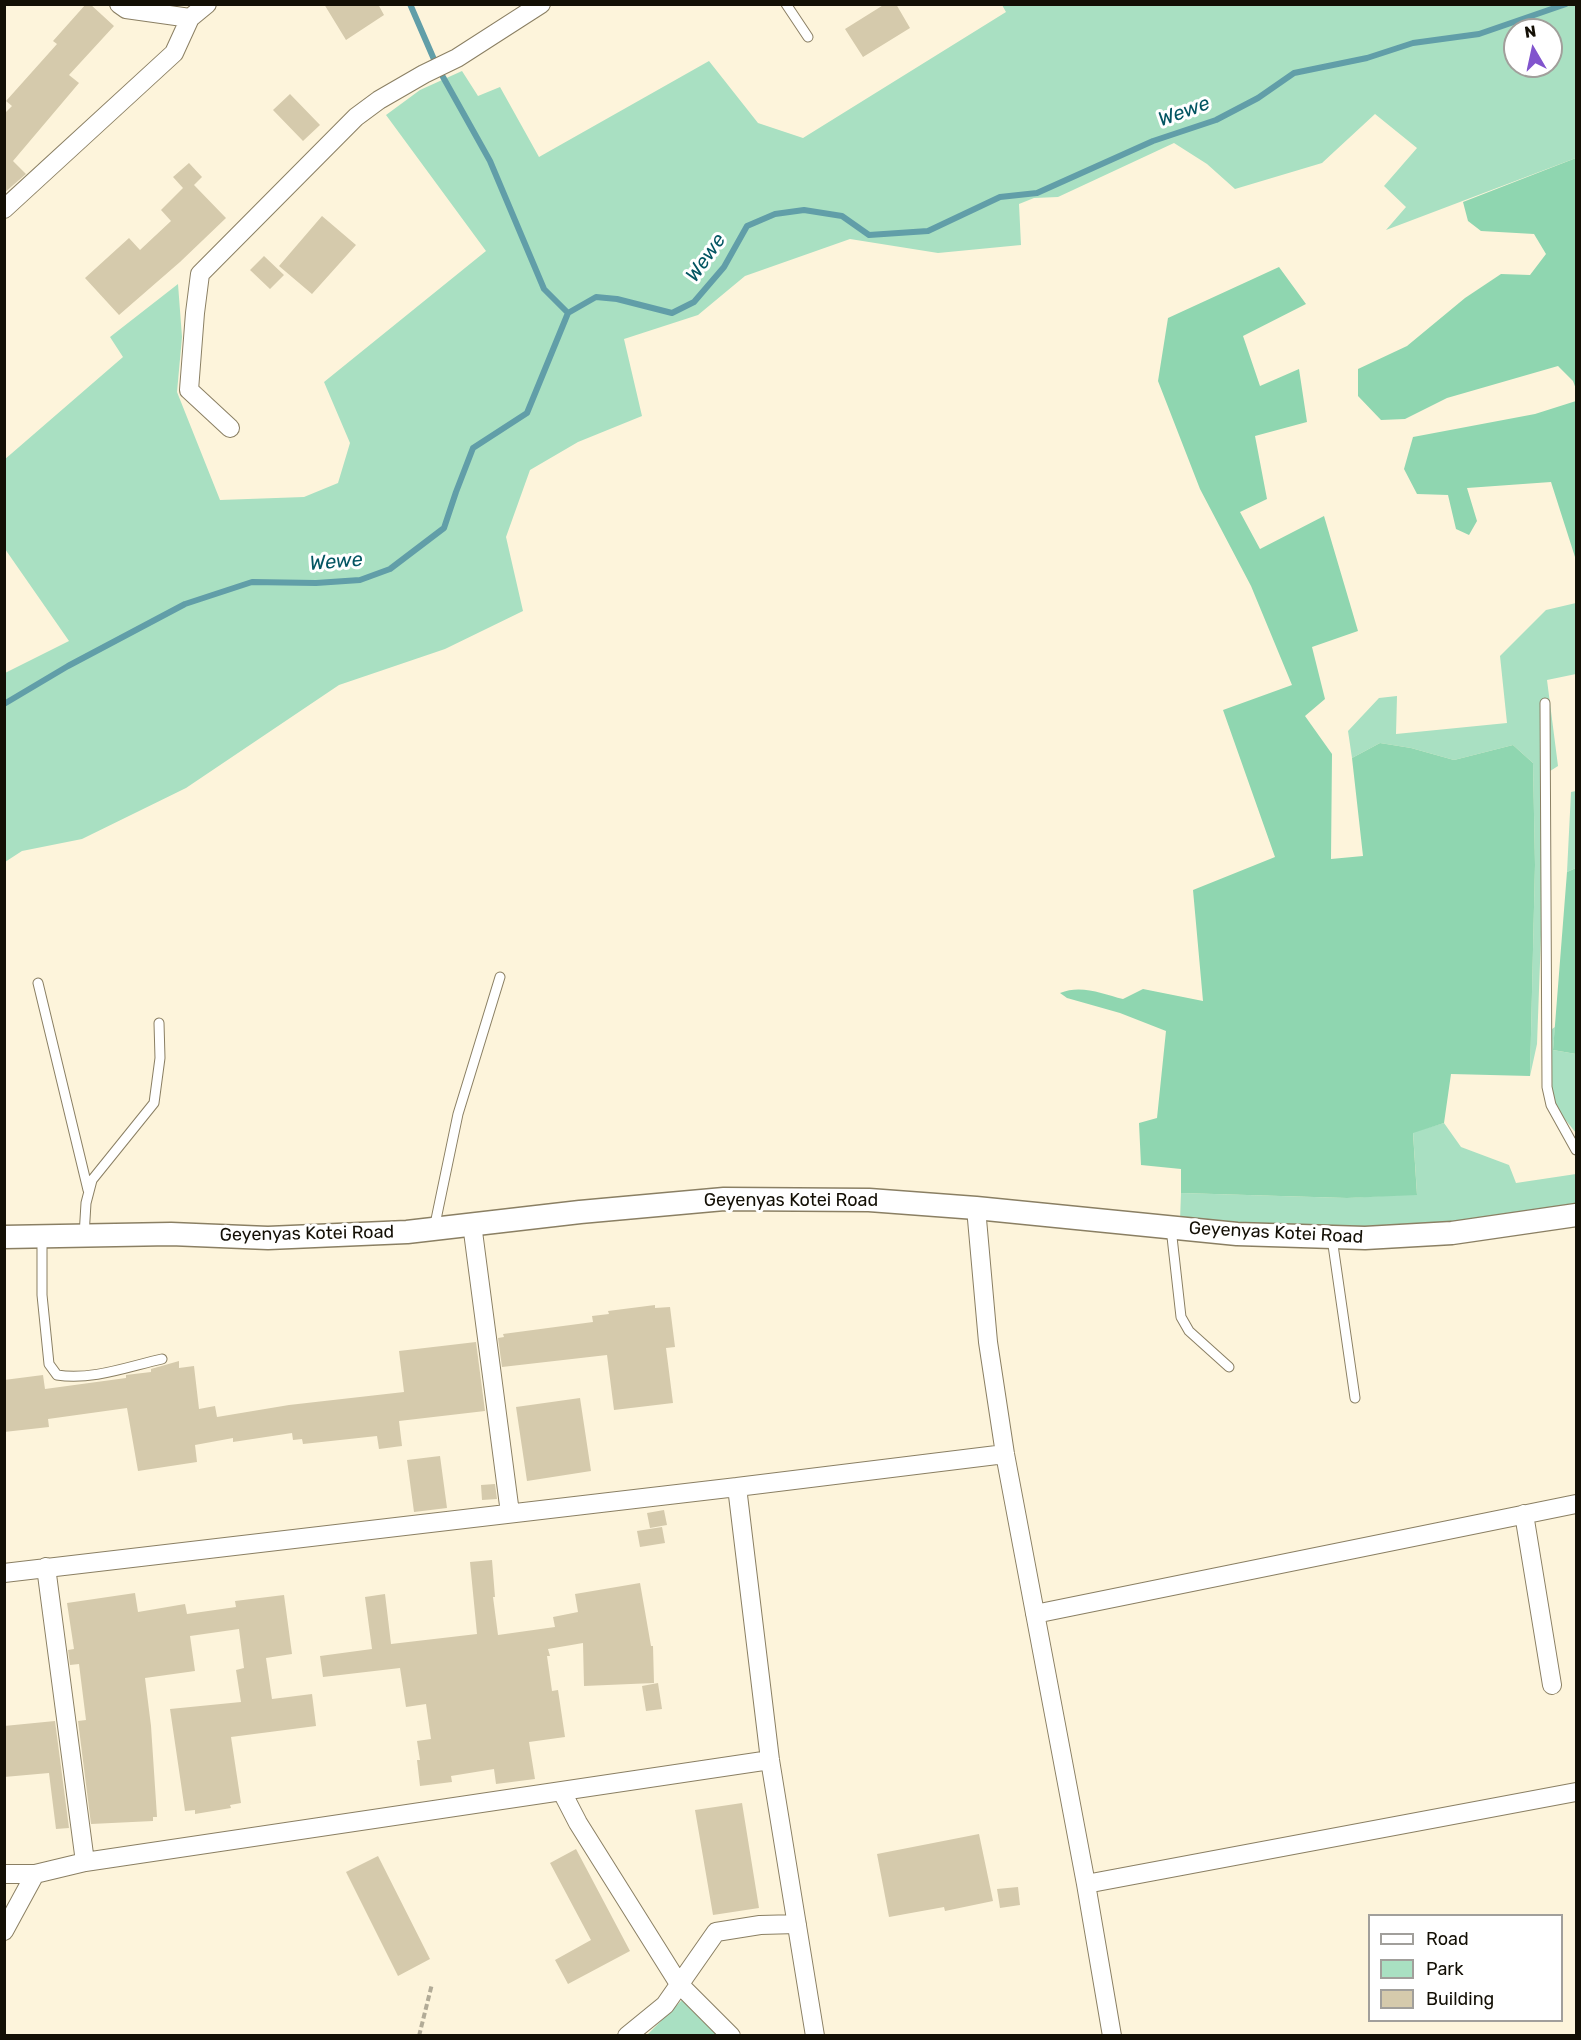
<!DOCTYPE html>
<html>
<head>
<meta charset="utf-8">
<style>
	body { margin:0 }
	#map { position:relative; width:1581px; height:2040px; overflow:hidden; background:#fdf4db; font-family:Rubik,sans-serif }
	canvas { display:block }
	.frame { position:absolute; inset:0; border:6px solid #130f05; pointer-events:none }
	.legend { position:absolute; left:1368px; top:1914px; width:195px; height:108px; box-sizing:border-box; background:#fff; border:2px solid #a19f9b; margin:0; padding:8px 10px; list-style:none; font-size:18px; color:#130f05 }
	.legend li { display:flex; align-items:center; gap:12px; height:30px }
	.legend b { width:30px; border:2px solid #a19f9b }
	.north { position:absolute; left:1503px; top:18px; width:60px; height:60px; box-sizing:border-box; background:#fff; border:2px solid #a19f9b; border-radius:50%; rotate:351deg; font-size:16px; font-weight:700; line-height:24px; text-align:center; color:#130f05 }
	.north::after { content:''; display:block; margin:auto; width:21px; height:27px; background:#8154cd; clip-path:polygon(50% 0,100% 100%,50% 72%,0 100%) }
</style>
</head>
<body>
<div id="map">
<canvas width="1581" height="2040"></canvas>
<div class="frame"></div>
<ul class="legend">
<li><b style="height:8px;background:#fff"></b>Road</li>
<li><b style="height:16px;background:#a9e0c2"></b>Park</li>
<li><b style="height:16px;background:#d5caac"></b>Building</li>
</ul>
<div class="north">N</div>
</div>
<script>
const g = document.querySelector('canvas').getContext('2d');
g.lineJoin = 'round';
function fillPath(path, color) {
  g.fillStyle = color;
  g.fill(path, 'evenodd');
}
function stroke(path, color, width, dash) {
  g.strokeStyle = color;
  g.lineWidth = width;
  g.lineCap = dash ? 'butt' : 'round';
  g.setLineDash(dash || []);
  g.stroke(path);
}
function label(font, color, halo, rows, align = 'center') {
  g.font = font + ' Rubik,sans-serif';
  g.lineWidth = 6;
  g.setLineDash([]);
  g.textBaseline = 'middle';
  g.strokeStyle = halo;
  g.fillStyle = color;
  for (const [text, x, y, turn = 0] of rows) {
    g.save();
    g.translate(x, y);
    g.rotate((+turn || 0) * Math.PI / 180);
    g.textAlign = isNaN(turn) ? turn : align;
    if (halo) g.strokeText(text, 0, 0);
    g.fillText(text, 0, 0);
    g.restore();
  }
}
const green = new Path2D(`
	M1002,5H1576V158L1386,230L1406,207L1384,186L1417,148L1375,114L1322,163L1235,189L1207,164L1174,143L1058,197L1034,198L1019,204L1021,245L938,253L850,239L745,276L698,315L624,339L642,416L578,442L530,470L506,537L523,611L445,649L339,685L186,788L82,839L22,851L5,862V673L69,641L5,549L4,460L123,357L110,337L178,284L182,337L177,392L220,500L304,497L338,483L350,443L324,382L486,251L386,115L420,90L462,71L478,96L500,87L539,157L709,61L758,123L803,138L1006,12ZM1515,30H1551V66H1515Z
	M1576,603V674L1547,680L1558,766L1547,773L1537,1044L1530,1076L1535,865L1533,763L1513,745L1454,760L1411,748L1380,743L1352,758L1348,731L1379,698L1397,696L1396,734L1507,723L1500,656L1546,610Z
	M1576,791V868L1567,872L1571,792Z
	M1555,1027L1553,1050L1576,1054V1133L1555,1107L1551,1088L1549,1031Z
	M1444,1123L1461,1147L1509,1165L1516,1183L1576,1174V1207L1469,1222L1388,1228L1180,1221L1181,1193L1347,1198L1417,1194L1413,1132Z
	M682,2000L719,2036H646Z`);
const forest = new Path2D(`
	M1576,158V389L1573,381L1558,366L1447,398L1405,419L1381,420L1358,396V369L1407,346L1465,298L1501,274L1530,275L1546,254L1534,234L1481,231L1468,221L1463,202Z
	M1279,267L1306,304L1243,336L1260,386L1299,369L1307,422L1255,436L1267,499L1240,512L1260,549L1324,516L1358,631L1312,647L1325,699L1305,716L1332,754L1331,859L1363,856L1352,758L1380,743L1411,748L1454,760L1513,745L1533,763L1535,865L1530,1076L1451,1074L1444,1123L1413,1133L1417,1195L1347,1198L1181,1193V1169L1141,1165L1139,1123L1157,1118L1166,1031L1120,1013L1067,998L1060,993C1081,984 1103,994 1123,999L1143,989L1203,1001L1193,890L1275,857L1223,710L1292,685L1251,586L1200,489L1158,381L1168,318Z
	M1576,401V556L1575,557L1551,482L1467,488L1477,521L1469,535L1456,529L1448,495L1417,494L1404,469L1413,437L1535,414Z
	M1576,868V1054L1553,1050L1567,872Z`);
const stream = new Path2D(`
	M410,4L436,64
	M443,77L490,161L544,289L568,313
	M4,704L68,666L185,604L252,582L316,583L360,580L390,569L444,528L456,492L473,448L527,413L568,313L596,297L617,299L672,313L694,302L724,267L747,226L775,214L804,210L842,216L869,235L928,231L1000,197L1037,193L1153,141L1216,120L1258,98L1294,73L1367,58L1413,43L1479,34L1566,4`);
const building = new Path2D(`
	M86,4H90L114,26L69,75L79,83L13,161L26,174L4,193V114L12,106L6,101L57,44L53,41Z
	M324,4H378L384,15L346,40Z
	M885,4H896L910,28L863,57L845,29Z
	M290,94L320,125L303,141L273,110Z
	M189,163L202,177L194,185L226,218L180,262L119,315L85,278L129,238L140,250L171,221L161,210L183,188L173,177Z
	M322,216L356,245L312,294L279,266Z
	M264,256L284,275L270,289L250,270Z
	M655,1305V1308L670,1307L675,1347L666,1348L673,1403L614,1410L607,1355L502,1367L498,1338L504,1337L503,1334L593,1322L592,1316L609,1314L608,1311Z
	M476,1342L485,1411L399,1421L402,1446L379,1449L377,1436L303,1444L302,1439L293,1440L292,1433L233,1442V1438L195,1445L197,1462L138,1471L127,1408L48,1419L49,1427L4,1432V1380L43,1375L45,1389L126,1378V1375L151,1372V1369L179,1361V1368L194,1366L199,1409L215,1406L217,1417L289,1405L404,1392L399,1351Z
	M580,1398L591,1471L527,1481L516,1407Z
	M440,1456L447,1508L414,1512L407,1460Z
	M495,1484L497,1499L482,1500L481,1485Z
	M664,1510L667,1525L650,1528L647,1513Z
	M662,1527L665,1543L640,1547L637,1531Z
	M492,1560L495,1597H493L498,1635L555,1627L553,1617L578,1612L575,1594L640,1583L651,1646H653L654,1683L584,1686L583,1643L548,1649L550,1656H547L552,1691L558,1690L565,1737L529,1742L535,1779L496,1784L494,1769L451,1776L452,1782L420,1786L417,1760H420L417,1741L431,1739L426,1704L406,1707L400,1668L323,1677L320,1656L372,1649L365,1597L385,1594L391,1644L477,1634L470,1562Z
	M135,1593L138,1612L185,1604L187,1614L236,1607L235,1601L284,1595L292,1654L266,1658L272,1699L312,1694L316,1726L231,1737L241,1803L230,1805L231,1808L195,1814V1810L185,1811L170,1709L241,1702L236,1670L244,1668L239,1629L190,1636L195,1671L145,1678L151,1726L157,1817H153V1821L91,1824L78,1721L86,1720L79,1664L70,1665L68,1650L74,1649L67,1603Z
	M658,1683L662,1709L646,1711L642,1686Z
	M55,1721L69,1828L56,1829L49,1773L4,1777V1726Z
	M742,1803L759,1908L713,1915L695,1810Z
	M979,1834L993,1901L945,1911L944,1907L889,1917L877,1854Z
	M576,1849L630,1951L568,1984L555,1960L591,1940L550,1863Z
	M378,1856L430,1959L398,1976L346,1872Z
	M1018,1887L1020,1905L1000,1908L997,1889Z`);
const path = new Path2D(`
	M419,2036L432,1984`);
const service = new Path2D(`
	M786,4L808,37
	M1545,703L1547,1087L1551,1105L1576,1150
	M38,983L88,1190
	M1171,1228L1181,1317L1189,1331L1229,1367
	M434,1229L458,1114L500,977
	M84,1236L86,1203L92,1180L154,1103L160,1058L159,1023
	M42,1237V1295L49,1364L57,1375C91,1381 130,1366 162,1359
	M1332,1238L1355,1398`);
const minor = new Path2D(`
	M119,4L126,9L190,18
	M4,209L174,53L190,18L207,4
	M230,428L189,390L195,313L200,274L356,117L379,100L424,74L457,58L541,4
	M976,1208L988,1342L1005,1454L1086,1884L1112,2036
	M472,1224L510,1513
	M1524,1514L1552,1685
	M46,1567L85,1862
	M4,1573L737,1487
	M1035,1614L1576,1504
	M562,1792L578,1823L679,1984L731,2036
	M4,1874H35
	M1086,1884L1576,1792
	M4,1931L35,1874L85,1862L770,1760
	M627,2036L665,2005L716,1932L760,1925L797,1924
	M815,2036L770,1760L737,1487L1005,1454`);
const tertiary = new Path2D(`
	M4,1237L171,1234L268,1238L407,1232L580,1212L724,1199L869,1200L976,1208L1237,1234L1365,1238L1452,1233L1576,1215`);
const streetNames = [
	["Geyenyas Kotei Road",791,1201],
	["Geyenyas Kotei Road",1276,1233,3],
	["Geyenyas Kotei Road",307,1234,-1]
];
const waterNames = [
	["Wewe",1184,112,-20],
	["Wewe",706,258,-55],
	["Wewe",336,562,-5]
];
fillPath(green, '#a9e0c2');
fillPath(forest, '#8fd6b0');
stroke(stream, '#619ea8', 6);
fillPath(building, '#d5caac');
stroke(service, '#8a7f63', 11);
stroke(minor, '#8a7f63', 20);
stroke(tertiary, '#8a7f63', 25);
stroke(path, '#b2ab97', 4, [6, 3]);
stroke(service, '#fff', 9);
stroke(minor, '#fff', 18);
stroke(tertiary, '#fff', 22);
label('18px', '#130f05', '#fff', streetNames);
label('italic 20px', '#035562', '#fff', waterNames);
</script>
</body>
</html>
